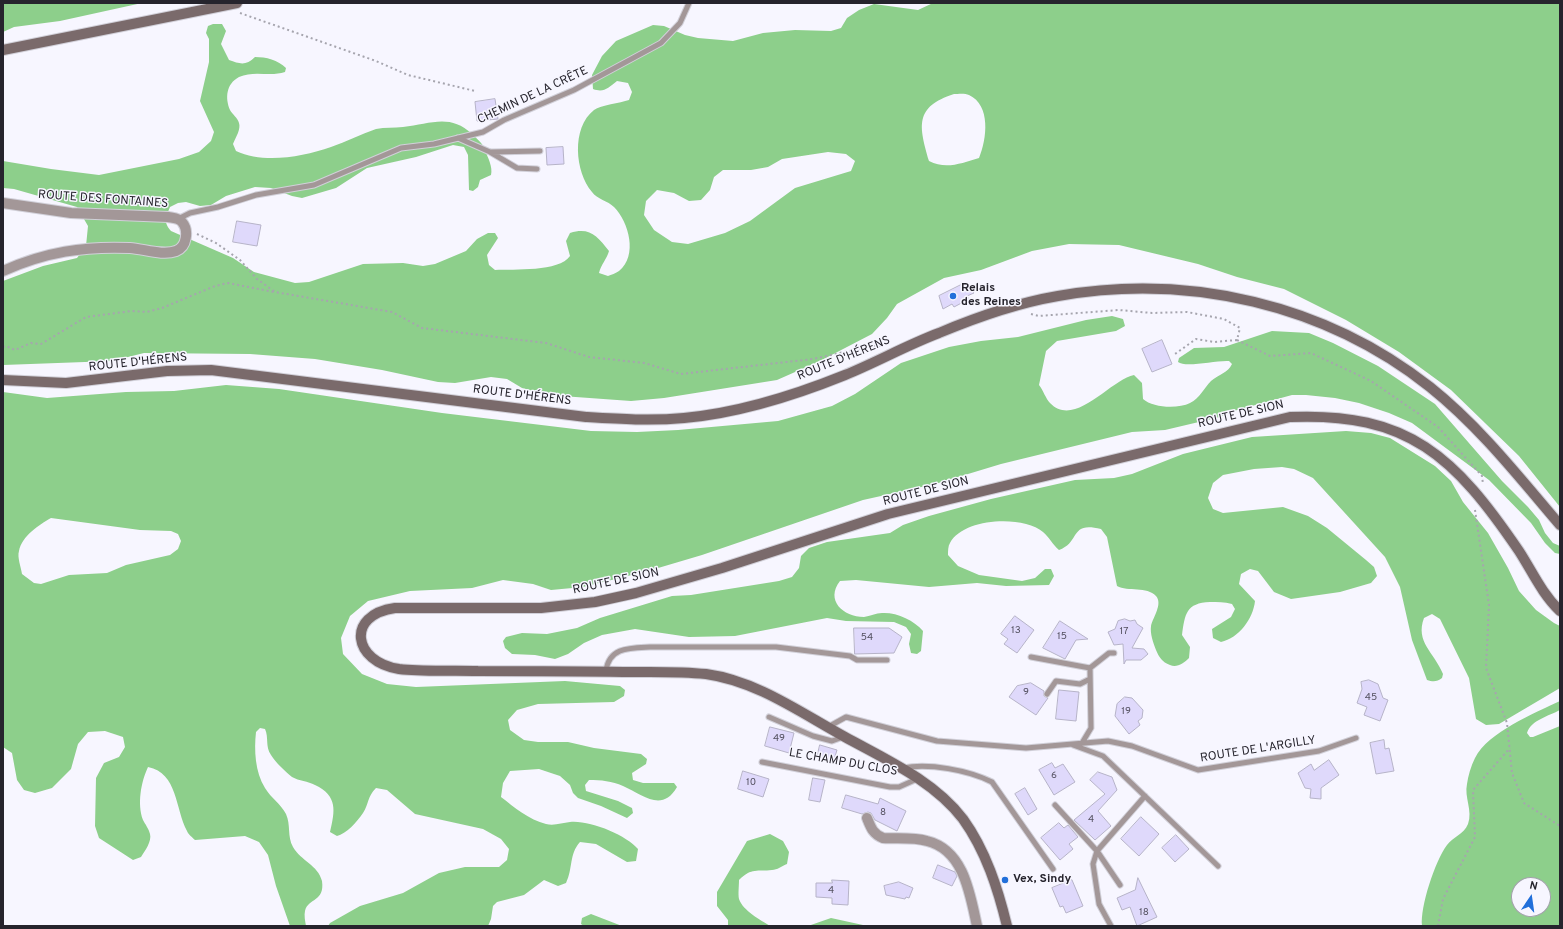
<!DOCTYPE html>
<html>
<head>
<meta charset="utf-8">
<style>
	body { margin:0 }
	#map { position:relative; width:1563px; height:929px; overflow:hidden; background:#f7f6ff; font-family:Overpass,sans-serif }
	canvas { display:block }
	.frame { position:absolute; inset:0; border:4px solid #26242d; pointer-events:none }
	.north { position:absolute; left:1511px; top:877px; width:40px; height:40px; box-sizing:border-box; background:#f7f6ff; border:1px solid #a3a2ab; border-radius:50%; rotate:13deg; font-size:11px; font-weight:700; line-height:16px; text-align:center; color:#26242d }
	.north::after { content:''; display:block; margin:auto; width:14px; height:18px; background:#216fda; clip-path:polygon(50% 0,100% 100%,50% 72%,0 100%) }
</style>
</head>
<body>
<div id="map">
<canvas width="1563" height="929"></canvas>
<div class="frame"></div>
<div class="north">N</div>
</div>
<script>
const g = document.querySelector('canvas').getContext('2d');
g.lineJoin = 'round';
function fillPath(path, color) {
  g.fillStyle = color;
  g.fill(path, 'evenodd');
}
function stroke(path, color, width, dash) {
  g.strokeStyle = color;
  g.lineWidth = width;
  g.lineCap = dash ? 'butt' : 'round';
  g.setLineDash(dash || []);
  g.stroke(path);
}
function label(font, color, halo, rows, align = 'center') {
  g.font = font + ' Overpass,sans-serif';
  g.lineWidth = 3;
  g.setLineDash([]);
  g.textBaseline = 'middle';
  g.strokeStyle = halo;
  g.fillStyle = color;
  for (const [text, x, y, turn = 0] of rows) {
    g.save();
    g.translate(x, y);
    g.rotate((+turn || 0) * Math.PI / 180);
    g.textAlign = isNaN(turn) ? turn : align;
    if (halo) g.strokeText(text, 0, 0);
    g.fillText(text, 0, 0);
    g.restore();
  }
}
const forest = new Path2D(`
	M3,3H142L60,21L14,27L3,32Z
	M933,3H1560V507L1519,456L1451,390L1399,352L1346,320L1284,289L1237,277L1198,264L1119,245L1069,244L1032,251L981,270L944,278L897,304L887,318L872,334L820,361L777,380L664,398L631,401L548,395L522,388L507,379L491,377L455,383L438,382L382,370L315,359L250,354L144,353L112,361L3,365V281L43,266L77,258L86,246L88,226L77,207L14,189L3,188V161L51,169L99,175L179,159L199,152L211,141L214,132L200,101L209,62V39L206,33L208,26L213,24H222L226,31L221,44L229,60C240,64 246,66 255,57C266,57 278,60 286,68L285,72C270,77 254,70 239,77C226,84 225,98 230,110C232,114 238,118 239,123C241,129 236,137 233,144L236,151C264,164 302,157 331,147C346,142 361,134 376,129C385,127 394,128 403,127C430,124 450,113 472,134C477,139 482,142 485,150C488,158 493,167 491,175L480,180L478,187L473,191L469,190L468,155L464,147L453,145L416,157L367,168L336,188L302,198L292,196L271,188L255,187L226,196L211,205L200,206L186,202L178,203L170,207C166,217 163,222 171,231L233,258L254,272L295,283L309,282L363,264L403,263L423,266L435,264L466,251L477,239L488,233H495L498,238L487,255L489,265L495,270C514,269 559,272 570,256L566,241L570,233C590,227 597,236 609,251C607,259 601,264 599,273L608,276C611,275 616,273 619,271C638,256 629,222 614,207C608,201 597,199 592,192C575,172 571,128 594,110C601,105 620,103 629,100L632,92L628,83L617,81C608,88 604,93 593,89L592,75L602,56L616,41L653,25L664,26L685,35L698,38L733,41L763,33L795,30L831,31L841,28L847,18L859,10L874,4L918,10ZM954,94C958,94 965,93 969,95C991,105 987,139 979,158C962,163 946,170 929,161C919,126 914,107 954,94ZM828,152L846,154L855,161L851,171L795,188L750,221L725,233L688,244L672,242L654,230L644,215L646,201L657,190L674,193L689,201L701,200L710,190L714,177L723,170H751L768,167L782,159Z
	M1112,316L1123,319L1125,326L1116,331L1057,341L1046,351L1039,385C1043,390 1046,399 1050,403C1075,429 1111,379 1134,375L1142,383L1143,399C1153,408 1178,409 1190,403C1200,398 1204,388 1211,381C1219,374 1228,373 1232,364L1229,361C1216,360 1186,368 1178,362L1179,358L1194,348L1224,347L1272,331L1309,333L1333,343L1378,366L1435,404L1502,481L1528,507L1539,520L1545,533L1553,543L1560,546V554L1555,553L1545,543L1531,523L1489,480L1412,423L1389,413L1359,403L1335,398L1306,395H1292L1237,410L1220,417L1165,430L1132,432L1001,464L935,484L863,500L702,555L648,571L583,587L551,590L533,584L503,580L472,588L410,591L368,601L350,616L341,638L343,654L362,674L387,684L416,687L565,681L620,686L625,690L624,696L614,702L538,704L517,710L508,720L510,730L524,740L538,742H568L594,748L641,754L647,759L646,764L632,773L633,780L643,783H674L677,787C662,813 643,795 623,786C612,781 601,780 589,780L585,785L586,791L618,801L632,808L633,813L627,818L601,806L578,798L573,793L570,785L560,776L539,769L510,771L503,783L501,797C514,807 529,820 546,824C554,826 562,823 570,822C590,820 626,835 638,849L636,861L627,862L596,844L580,842C569,854 573,869 566,883L558,886L544,880L524,895L497,902L493,906L491,919L488,926H328L330,923L360,906L403,893L439,873L465,867H499L507,860L509,849L501,839L483,829L415,814L387,790L376,788C367,797 369,804 363,813C357,822 346,834 337,836L330,832C335,811 338,796 315,785C308,781 299,781 292,777C285,771 276,763 271,755C265,746 269,738 265,729L260,728L256,732C254,750 255,772 265,788C271,798 281,804 286,814C291,825 287,836 293,847C301,861 318,865 322,881C325,902 308,898 305,911C304,915 305,921 306,926H290L276,886L268,855L259,842L245,836L195,840C193,838 188,834 187,831C175,809 178,773 148,767C141,782 137,804 143,820C145,824 149,829 150,834C152,841 145,851 141,857L133,860L99,838L95,826L96,778L104,763L119,757L125,747L123,737L105,731L88,732L78,744L71,769L52,788L35,793L24,790L17,780L12,753L3,747V392L47,398L126,392L174,391L226,385L279,389L442,413L591,431L637,432L678,430L778,421L832,406L855,394L901,363L949,347L981,341L1018,337L1086,320ZM51,518L140,530L171,531L178,534L181,541L178,549L170,555L126,565L107,573L69,575L41,584L34,583L22,574C21,567 17,557 19,551C22,536 39,525 51,518Z
	M1346,431L1371,433L1390,438L1435,466L1451,481L1463,502L1488,533L1508,568L1519,591L1536,610L1554,623L1560,626V688L1499,724L1486,725L1476,719L1469,678L1440,619L1432,614L1424,618C1415,642 1434,652 1443,674L1442,678C1437,682 1433,682 1427,680L1412,640L1400,587L1385,557L1313,478L1294,469L1282,467L1254,469L1223,475L1213,483L1208,498L1213,509L1223,513L1283,507L1308,516L1327,528L1366,560L1374,567L1377,576L1371,583L1340,592L1291,599L1274,592L1258,571L1250,569L1241,574L1239,584L1255,601C1253,619 1239,638 1221,642L1213,638L1212,629L1231,617L1235,609L1232,604C1224,602 1218,602 1210,602C1186,603 1185,614 1182,635L1190,647L1189,658C1184,663 1177,668 1170,665C1162,662 1159,657 1156,650C1153,642 1150,634 1151,626C1153,617 1163,604 1156,596C1147,586 1128,592 1117,586L1107,537L1101,529C1069,521 1081,542 1059,550C1053,545 1049,537 1043,532C1023,515 963,518 950,543C948,546 948,551 948,555L958,566L979,575L1022,581L1035,578L1045,569H1051L1054,576L1049,585L1006,586L977,583L929,587L856,580L840,581C825,600 843,617 864,617C870,616 876,613 882,613C896,612 914,620 923,631L921,651L917,654L911,653L909,644L911,634L906,627L894,622L846,621L827,618L735,636L689,637L635,629L602,635L584,643L568,654L555,659L535,655L512,654L505,648L503,641L506,637L522,633L547,634L577,628L600,618L672,596L691,595L779,581L792,577L799,568L801,556L809,548L827,542L890,533L903,525L929,516L991,499L1075,480L1114,478L1132,474L1183,454L1252,437Z
	M1560,701V710C1549,716 1531,720 1527,733L1530,737H1533L1560,726V926H1422C1420,907 1435,861 1447,845C1453,837 1464,834 1468,824C1473,811 1464,797 1467,784C1468,776 1471,766 1475,758C1488,732 1535,713 1560,701ZM1519,885H1543V909H1519Z
	M770,834L783,841L789,852L787,864C782,866 777,870 772,870C757,872 752,867 739,880C739,886 738,894 739,899C743,911 761,920 770,926H728V920L717,906V892L747,841Z
	M591,914L622,926H584L581,924L582,918Z
	M831,918L863,925L865,926H808Z`);
const building = new Path2D(`
	M495,99L498,119L477,121L475,102Z
	M563,147L564,164L547,165L546,148Z
	M237,221L261,225L257,246L233,242Z
	M965,283L974,293L967,296L969,299L954,307L952,304L943,309L939,296Z
	M1162,340L1172,364L1152,372L1142,349Z
	M1015,616L1034,630L1017,653L1004,644L1008,639L1001,634Z
	M1125,619L1130,621L1135,620L1137,624L1143,628L1132,648L1144,649L1148,654L1141,660H1126L1124,664L1123,644L1114,645L1108,632L1115,629L1118,621Z
	M1060,621L1088,639L1076,640L1065,659L1043,648Z
	M854,628H889L902,637L894,653L855,654Z
	M1369,680L1378,684L1383,698L1388,700L1380,721L1364,715L1367,707L1357,703L1362,689L1361,682Z
	M1031,683L1044,691V696L1048,698L1036,715L1009,697L1017,686Z
	M1059,690L1079,692L1076,721L1056,719Z
	M1125,697L1132,698L1143,710L1142,718L1138,721L1140,725L1129,734L1115,716L1117,704Z
	M770,727L794,733L789,753L765,746Z
	M1384,740L1385,749L1389,748L1394,771L1376,774L1370,743Z
	M820,745L837,750L833,763L817,758Z
	M1329,760L1339,775L1321,788V799L1310,798L1311,789L1305,788L1298,773L1311,764L1314,770Z
	M1052,763L1055,768L1063,764L1075,782L1054,795L1039,770Z
	M743,771L769,779L763,797L738,789Z
	M1098,772L1112,777L1117,790L1098,811L1111,826L1095,840L1074,820L1105,794L1090,780Z
	M813,778L825,780L820,802L809,800Z
	M1025,788L1037,809L1028,815L1015,794Z
	M846,795L878,804L880,798L906,811L897,831L875,820L871,813L868,812L862,814L842,808Z
	M1141,817L1159,834L1139,856L1121,839Z
	M1059,823L1064,828L1068,825L1078,837L1069,844L1073,849L1060,860L1041,838Z
	M1176,835L1189,849L1175,862L1162,848Z
	M938,865L955,872L957,876L952,886L933,878Z
	M1138,878L1157,917L1137,926L1130,907L1122,910L1117,898L1135,890Z
	M832,880L849,881L848,905L832,904V898L816,897V883H832Z
	M1072,880L1083,906L1066,913L1063,906L1060,907L1052,888Z
	M899,882L913,888L909,898L906,897L905,899L886,895L884,886Z`);
const path = new Path2D(`
	M240,13L376,61L408,75L475,91
	M197,234L216,243L240,260L257,279L275,292L392,312L422,328L546,343L589,357L644,363L681,374L813,359L871,346H881
	M1031,314L1039,316L1119,310L1152,313L1187,312L1224,319L1240,328L1237,340L1214,342L1196,339L1175,354
	M1237,340L1270,356L1311,353L1371,381L1438,427L1482,476L1483,484
	M3,347L6,346L15,350L31,343L41,344L86,317L132,311L147,312L162,308L215,286L228,283L274,292
	M1475,510L1489,605L1486,668L1507,723L1512,773L1524,803L1560,826
	M1438,926L1443,899L1475,837L1473,790L1510,748`);
const lane = new Path2D(`
	M458,138L490,152L517,168L537,169
	M491,152L540,151
	M178,219L190,213L218,207L256,195L314,185L401,148L434,144L483,132L504,120L574,90L661,43L680,23L689,3
	M1031,657L1090,668L1091,728L1082,743
	M1090,668L1109,653H1114
	M606,671C609,647 630,648 650,647H776L850,656L857,660H887
	M1047,694L1056,681L1080,684L1090,679
	M769,717L813,736L832,741L843,737
	M828,727L846,717L937,741L1026,748L1108,741L1132,746L1198,770L1319,751L1356,738
	M1073,745L1103,756L1218,866
	M762,762L890,787H899L917,779
	M903,768C929,763 968,770 992,782L1053,869
	M1055,805L1097,851L1120,885
	M1111,926L1099,904L1093,864L1097,851L1145,796`);
const street = new Path2D(`
	M3,203L71,213L168,217C173,218 179,218 182,222C189,230 187,247 176,251C163,256 144,249 130,248C84,246 45,252 3,271
	M867,818C871,828 873,834 883,838C898,839 913,837 927,841C964,850 970,894 977,926`);
const secondary = new Path2D(`
	M3,50L237,3
	M3,380L66,383L167,371L211,370L586,417C619,419 651,421 684,418C740,413 793,396 845,375C877,362 907,345 939,333C977,317 1017,303 1058,296C1189,273 1325,304 1430,387C1480,427 1519,477 1560,525
	M1007,926C998,889 986,851 963,819C934,781 887,760 845,737C801,713 757,681 706,674C678,671 651,672 623,672C575,671 526,671 478,671C452,670 424,672 399,669C353,662 345,615 395,608H541L595,602L636,593L722,568L888,514L1290,417C1409,412 1455,457 1519,551C1532,571 1542,594 1560,611`);
const markers = [
	[953,296,4,"#216fda"],
	[1005,880,4,"#216fda"]
];
const numberNames = [
	["13",1016,631],
	["17",1124,632],
	["15",1062,637],
	["54",867,638],
	["9",1026,693],
	["45",1371,698],
	["19",1126,712],
	["49",779,739],
	["6",1054,776],
	["10",751,783],
	["8",883,813],
	["4",1091,820],
	["4",831,891],
	["18",1144,913]
];
const streetNames = [
	["CHEMIN DE LA CRÊTE",533,96,-25],
	["ROUTE DES FONTAINES",103,200,4],
	["ROUTE D'HÉRENS",844,359,-22],
	["ROUTE D'HÉRENS",138,363,-6],
	["ROUTE D'HÉRENS",522,396,7],
	["ROUTE DE SION",1241,415,-13],
	["ROUTE DE SION",926,492,-14],
	["ROUTE DE SION",616,582,-12],
	["ROUTE DE L'ARGILLY",1258,750,-9],
	["LE CHAMP DU CLOS",843,763,10]
];
const poiNames = [
	["Relais",961,289],
	["des Reines",961,303],
	["Vex, Sindy",1013,880]
];
fillPath(forest, '#8dcf8b');
fillPath(building, '#dfd9fb');
stroke(building, '#b6b3c8', 1);
stroke(lane, '#d1d0d9', 7);
stroke(street, '#d1d0d9', 12);
stroke(secondary, '#d1d0d9', 12);
stroke(path, '#a6a5ae', 2, [2, 3]);
stroke(lane, '#a39798', 5);
stroke(street, '#a39798', 10);
stroke(secondary, '#7a6a6b', 10);
for (const [x, y, r, color] of markers) {
  const dot = new Path2D();
  dot.arc(x, y, r, 0, 2 * Math.PI);
  g.fillStyle = color;
  g.fill(dot);
  stroke(dot, '#f7f6ff', 1.5);
}
label('10px', '#545160', null, numberNames);
label('12px', '#26242d', '#f7f6ff', streetNames);
label('bold 12px', '#26242d', '#f7f6ff', poiNames, 'left');
</script>
</body>
</html>
